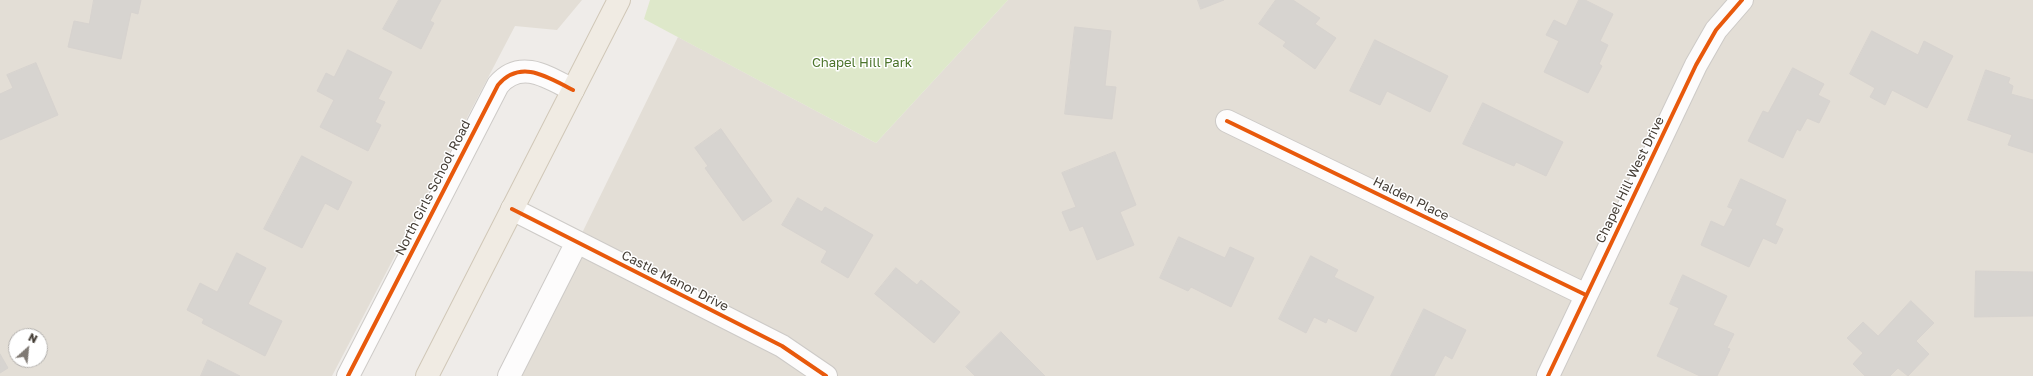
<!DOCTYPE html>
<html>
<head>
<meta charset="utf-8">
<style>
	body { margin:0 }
	#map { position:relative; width:2033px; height:376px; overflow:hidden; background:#efece9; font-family:"Golos Text",sans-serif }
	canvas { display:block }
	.north { position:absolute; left:8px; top:328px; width:40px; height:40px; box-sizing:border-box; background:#fff; border:1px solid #b4b1ae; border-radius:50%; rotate:27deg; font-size:11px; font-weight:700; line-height:16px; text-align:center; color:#443d35 }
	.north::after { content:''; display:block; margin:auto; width:14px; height:18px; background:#807a74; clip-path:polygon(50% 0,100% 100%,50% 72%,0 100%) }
</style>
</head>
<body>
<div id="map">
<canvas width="2033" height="376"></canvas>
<div class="north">N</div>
</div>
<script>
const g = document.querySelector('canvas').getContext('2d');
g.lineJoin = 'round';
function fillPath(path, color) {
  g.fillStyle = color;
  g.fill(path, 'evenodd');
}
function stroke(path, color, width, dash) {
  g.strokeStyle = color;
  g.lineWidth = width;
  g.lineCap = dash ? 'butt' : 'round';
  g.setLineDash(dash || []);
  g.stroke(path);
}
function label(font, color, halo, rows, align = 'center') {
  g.font = font + ' "Golos Text",sans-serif';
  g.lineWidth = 3;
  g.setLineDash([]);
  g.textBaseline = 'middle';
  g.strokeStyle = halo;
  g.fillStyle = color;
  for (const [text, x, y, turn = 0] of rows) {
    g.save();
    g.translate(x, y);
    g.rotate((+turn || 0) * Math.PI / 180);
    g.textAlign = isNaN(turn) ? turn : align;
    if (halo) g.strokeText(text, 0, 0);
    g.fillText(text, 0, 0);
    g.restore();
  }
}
const residential = new Path2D(`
	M0,0H582L557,30L515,26L332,376H0ZM16,336H40V360H16Z
	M1008,0H2033V376H512L678,37L876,143Z`);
const green = new Path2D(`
	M650,0H1008L876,143L644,19Z`);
const building = new Path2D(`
	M94,0H141L138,14L131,12L121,59L68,47L74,21L89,24Z
	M399,0H441L430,21L434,23L421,49L383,29Z
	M1198,0H1224L1201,9Z
	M1276,0H1293L1320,18L1315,24L1336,38L1315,69L1283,46L1286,42L1259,24Z
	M1579,0H1585L1613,14L1600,41L1608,45L1599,64L1602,66L1588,93L1544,72L1559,41L1546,35L1554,20L1566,26Z
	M1075,27L1111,31L1105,86L1116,87L1112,119L1065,114Z
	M1872,31L1918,55L1924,41L1953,56L1927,108L1892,90L1885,105L1870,97L1875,88L1850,74Z
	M1375,40L1448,76L1430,112L1387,91L1380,105L1350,91Z
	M348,50L392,72L378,99L385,102L375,122L381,125L368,151L320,127L334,100L317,91L326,73L334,77Z
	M36,63L58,115L0,140V94L13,88L7,75Z
	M1793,68L1824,84L1818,95L1830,101L1819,123L1807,118L1800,131L1797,129L1783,158L1748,141L1763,111L1768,113Z
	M1986,70L2010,78L2008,83L2013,86L2011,94L2033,100V153L2008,145L2012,135L1968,120Z
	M1483,103L1563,142L1546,176L1516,162L1514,166L1463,144Z
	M721,129L772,201L743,221L705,168L708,166L695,148Z
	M1115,152L1136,205L1120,212L1134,245L1097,260L1083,226L1070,231L1062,212L1076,207L1062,173Z
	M302,156L352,182L338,210L325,203L302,248L264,229Z
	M1741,179L1786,200L1775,225L1783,229L1776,244L1763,238L1749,267L1701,245L1711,221L1724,227L1733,209L1728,207Z
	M798,198L822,212L825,207L873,235L848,278L821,262L827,251L782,225Z
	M1179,237L1225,258L1230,247L1254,258L1231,307L1191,287L1188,291L1160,278Z
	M237,253L266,268L248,304L282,321L265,356L202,323L204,319L187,310L200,283L217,292Z
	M1311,256L1338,270L1334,277L1374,297L1356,332L1328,318L1326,323L1314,317L1306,333L1279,319Z
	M896,268L917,285L921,280L960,312L934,343L875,294Z
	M1976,271L2033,272V316L1975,317Z
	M1683,275L1727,296L1713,325L1734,334L1727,348L1730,349L1717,376H1700L1657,356L1679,308L1670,304Z
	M1911,301L1934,323L1916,341L1929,354L1908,376L1898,368L1890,376H1865L1853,364L1863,353L1847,338L1863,322L1878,336Z
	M1424,309L1466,330L1452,359L1445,355L1434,376H1391Z
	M1001,332L1045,376H975L966,367Z
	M0,354L8,368L0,373Z
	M208,360L240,376H201Z`);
const minor = new Path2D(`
	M1227,121L1586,295
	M512,209L782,346L826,376
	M348,376L498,85C521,58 549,78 573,90
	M509,376L577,242
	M1548,376L1696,65L1716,30L1742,0`);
const major = new Path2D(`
	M427,376L619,0`);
const cycleway = new Path2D(`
	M1227,121L1586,295
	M512,209L782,346L826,376
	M348,376L498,85C521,58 549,78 573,90
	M1548,376L1696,65L1716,30L1742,0`);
const parkNames = [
	["Chapel Hill Park",862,63]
];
const streetNames = [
	["Chapel Hill West Drive",1630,180,-64],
	["North Girls School Road",433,188,-63],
	["Halden Place",1411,199,26],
	["Castle Manor Drive",675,281,27]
];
fillPath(residential, '#e3ded6');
fillPath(green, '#dee8ca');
fillPath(building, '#d7d4d0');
stroke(building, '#d7d3cf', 1);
stroke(minor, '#cdcac7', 24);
stroke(major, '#d0c7b7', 24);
stroke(minor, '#fdfcfc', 22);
stroke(major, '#f0ebe3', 22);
stroke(cycleway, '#e8590c', 4);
label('13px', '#4c742b', '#fff', parkNames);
label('13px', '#443d35', '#fff', streetNames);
</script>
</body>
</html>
